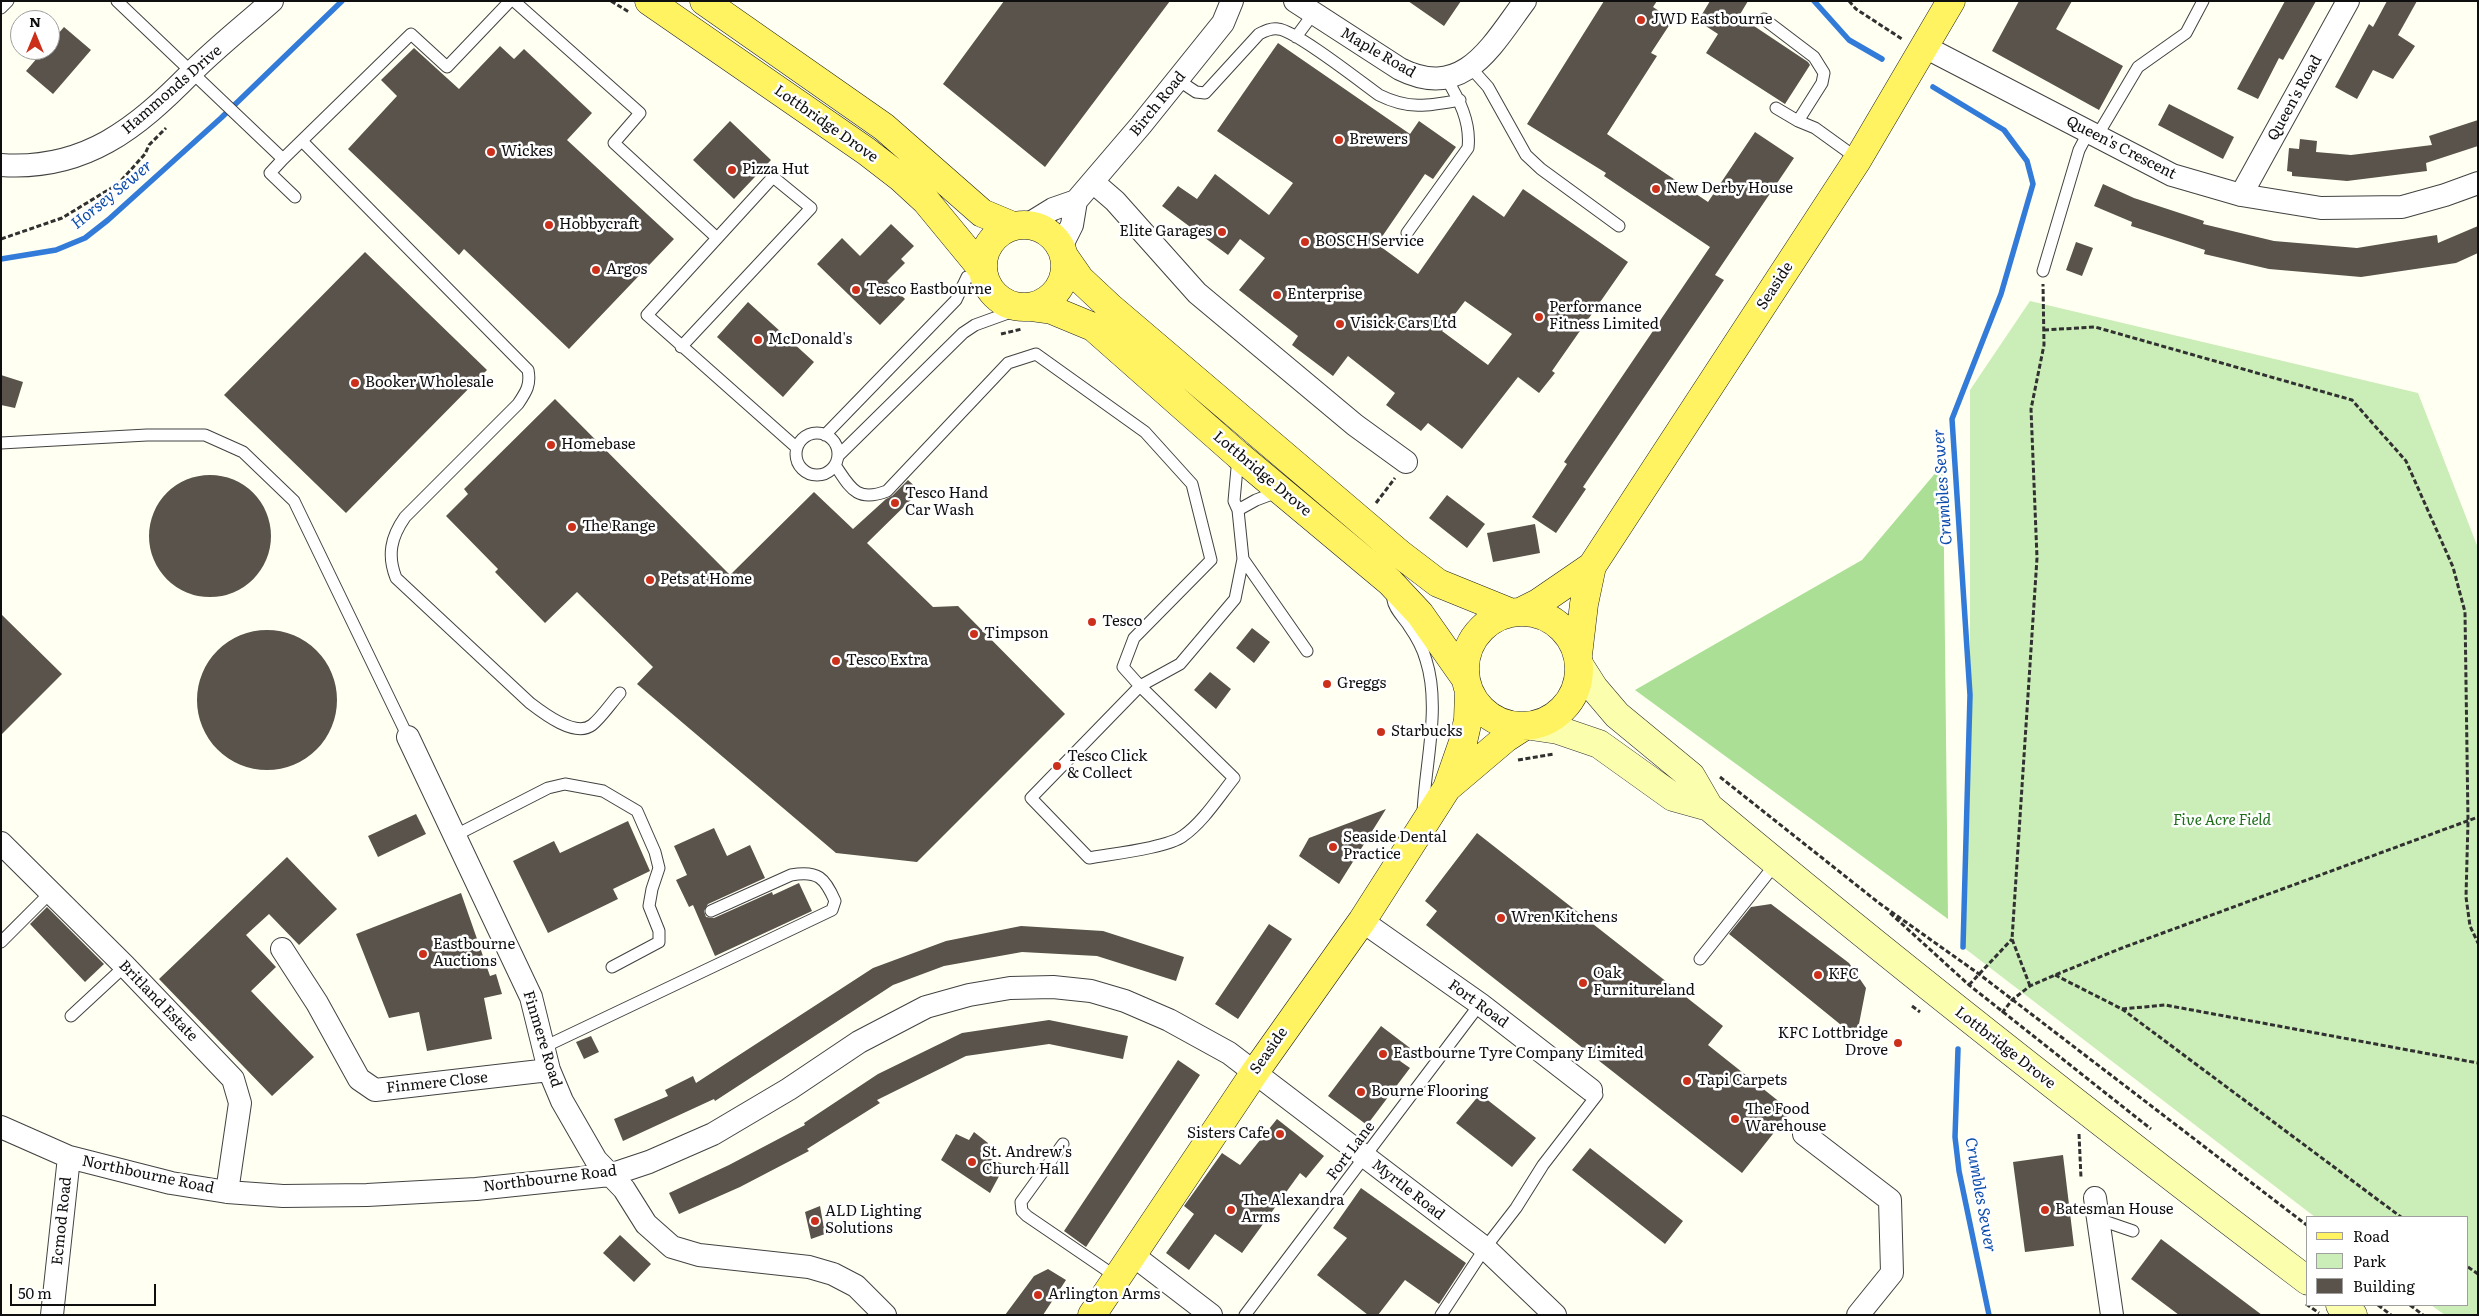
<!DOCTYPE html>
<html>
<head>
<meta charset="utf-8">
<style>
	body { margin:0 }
	#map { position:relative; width:2479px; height:1316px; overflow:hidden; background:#fffff2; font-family:Literata,serif }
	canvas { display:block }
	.frame { position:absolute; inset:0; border:2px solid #0f0f0f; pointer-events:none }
	.legend { position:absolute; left:2306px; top:1216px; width:162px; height:90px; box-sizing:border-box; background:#fff; border:1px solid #9f9f9f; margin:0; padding:6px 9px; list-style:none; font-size:15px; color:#0f0f0f }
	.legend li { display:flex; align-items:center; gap:10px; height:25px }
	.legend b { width:25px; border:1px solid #9f9f9f }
	.north { position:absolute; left:10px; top:10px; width:50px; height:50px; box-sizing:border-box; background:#fff; border:1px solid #9f9f9f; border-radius:50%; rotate:0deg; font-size:14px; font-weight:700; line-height:20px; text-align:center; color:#0f0f0f }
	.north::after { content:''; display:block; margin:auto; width:18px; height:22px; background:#cc301b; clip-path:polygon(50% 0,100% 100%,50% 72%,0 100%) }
	.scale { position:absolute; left:10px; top:1284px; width:146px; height:22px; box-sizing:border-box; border:2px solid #0f0f0f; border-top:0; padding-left:6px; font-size:15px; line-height:18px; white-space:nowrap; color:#0f0f0f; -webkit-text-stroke:4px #fff; paint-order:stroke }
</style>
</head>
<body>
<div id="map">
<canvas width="2479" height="1316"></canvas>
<div class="frame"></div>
<ul class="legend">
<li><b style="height:6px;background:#fff362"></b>Road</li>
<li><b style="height:14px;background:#cbedb7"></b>Park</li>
<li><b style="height:14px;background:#59534b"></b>Building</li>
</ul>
<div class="north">N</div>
<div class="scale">50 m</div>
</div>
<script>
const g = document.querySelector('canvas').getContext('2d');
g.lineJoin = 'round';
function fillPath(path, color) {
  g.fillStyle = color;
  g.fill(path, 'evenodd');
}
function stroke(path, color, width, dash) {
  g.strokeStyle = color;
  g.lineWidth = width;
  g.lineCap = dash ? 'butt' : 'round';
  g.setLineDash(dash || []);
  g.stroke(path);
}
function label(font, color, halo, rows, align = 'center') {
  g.font = font + ' Literata,serif';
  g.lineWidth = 5;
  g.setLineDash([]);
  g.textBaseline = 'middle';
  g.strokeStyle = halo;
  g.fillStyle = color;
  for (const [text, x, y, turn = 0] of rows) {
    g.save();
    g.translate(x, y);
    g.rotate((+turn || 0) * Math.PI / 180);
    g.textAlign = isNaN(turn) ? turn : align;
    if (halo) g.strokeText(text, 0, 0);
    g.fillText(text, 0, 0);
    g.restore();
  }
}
const green = new Path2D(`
	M2030,301L2418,393L2478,548V1315H2445L2431,1305H2468V1217H2315L1963,947L1970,695V390Z`);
const forest = new Path2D(`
	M1943,464L1948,919L1635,690L1862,560Z`);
const stream = new Path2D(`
	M1814,1L1849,40L1882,59
	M1933,87L2004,130L2027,161L2033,184L2001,294L1952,419L1970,695L1963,947
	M1,259L56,250L85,238L108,220L221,118L342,1
	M1958,1049L1955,1137L1959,1171L1989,1315`);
const building = new Path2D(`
	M1004,1H1170L1045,167L943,84Z
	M1408,1H1461L1444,26Z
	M1604,1H1657L1653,7L1662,13L1659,17L1670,24L1651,53L1657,56L1607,134L1708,202L1755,132L1794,158L1715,275L1724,280L1583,487L1586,489L1556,533L1532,517L1567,464L1564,462L1710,247L1604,176L1606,173L1527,124Z
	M1710,1H1748L1739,16L1808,62L1810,65L1785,104L1706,53L1718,34L1698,21Z
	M2019,1H2072L2056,29L2123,66L2099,110L1992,51Z
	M2285,1H2316L2283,60L2279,58L2258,99L2237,89Z
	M2387,1H2417L2398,35L2415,46L2393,79L2373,70L2357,99L2335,87L2369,24L2373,27Z
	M64,27L91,50L53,94L26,71L44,50H50V43Z
	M1278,43L1410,134L1419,121L1456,147L1433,179L1425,174L1377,244L1418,274L1473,195L1504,217L1523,189L1628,262L1552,371L1555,373L1539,393L1518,377L1462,449L1428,423L1421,431L1386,405L1395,393L1348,356L1333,376L1292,345L1298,336L1239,290L1265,258L1240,239L1228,255L1162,206L1178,186L1197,199L1215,174L1269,215L1293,183L1217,131ZM1465,301L1512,334L1488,365L1442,331Z
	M500,46L514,59L524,49L592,113L567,140L674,239L569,349L464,249L459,255L348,149L397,96L381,80L414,48L459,89Z
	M2169,104L2234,137L2223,159L2158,125Z
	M2478,120V146L2426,163L2427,171L2347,181L2292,176V172L2287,171L2289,148L2299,149L2300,139L2317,141L2316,152L2351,155L2432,145L2429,136Z
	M730,121L771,160L734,199L693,160Z
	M2103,184L2134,198L2204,221L2203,224L2274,241L2357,248L2437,235L2438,243L2478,226V253L2456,263L2361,277L2269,269L2204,254L2205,250L2131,226L2132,222L2094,206Z
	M891,224L914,246L901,259L905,263L887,281L905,299L880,325L817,264L842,238L860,256Z
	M2076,242L2093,248L2082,276L2066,270Z
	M365,252L487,370L346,513L224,395Z
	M748,302L814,362L783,397L717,337Z
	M1,375L23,382L15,408L1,405Z
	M555,399L730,575L814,492L853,529L886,499L892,496L908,480L920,491L867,543L933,607L958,606L1065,714L917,862L836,853L637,684L653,667L577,592L545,623L495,572L498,569L446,516L468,494L464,489Z
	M149 536a61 61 0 1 1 122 0a61 61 0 1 1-122 0Z
	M1447,495L1485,524L1467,548L1429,518Z
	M1535,524L1540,553L1493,562L1487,533Z
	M1,614L62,674L1,735Z
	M1252,628L1270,642L1254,663L1236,648Z
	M197 700a70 70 0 1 1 140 0a70 70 0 1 1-140 0Z
	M1210,672L1231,689L1216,709L1194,690Z
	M1386,809L1339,884L1299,856L1309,838Z
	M416,814L426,834L378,857L368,836Z
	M628,821L650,871L613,889L618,899L548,933L513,861L554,841L560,853Z
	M714,828L727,856L750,845L765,878L708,904L704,911L706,917L714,918L772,892L773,895L799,883L812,911L715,956L693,905L689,907L676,880L687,875L674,846Z
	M1477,833L1723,1026L1708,1045L1791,1111L1742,1173L1426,925L1437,911L1425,901Z
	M287,857L337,909L299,945L269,914L246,935L276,967L251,991L314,1057L272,1096L159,979Z
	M461,893L490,976L496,974L502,994L484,998L492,1039L427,1051L419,1012L389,1018L356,934Z
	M1771,904L1849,963L1866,988L1858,1029H1846L1729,934L1751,907Z
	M47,907L104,964L85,982L30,924Z
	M1269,924L1292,939L1238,1019L1215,1004Z
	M1021,926L1103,931L1184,957L1176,981L1097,956L1022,952L944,966L893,985L715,1101L714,1099L623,1141L614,1119L668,1096L665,1090L693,1076L696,1083L873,968L946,941Z
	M1049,1020L1128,1036L1123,1059L1049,1044L966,1056L877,1100L880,1103L807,1149L809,1151L740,1187L679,1214L669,1193L729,1165L805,1125L804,1123L878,1074L962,1033Z
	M1381,1026L1410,1048L1400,1061L1410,1068L1367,1125L1328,1096Z
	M591,1036L599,1052L584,1059L576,1042Z
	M1178,1060L1200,1075L1086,1247L1064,1231Z
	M1480,1094L1536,1138L1512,1167L1456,1123Z
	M1277,1119L1324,1156L1306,1178L1300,1173L1242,1253L1215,1234L1189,1270L1166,1253L1194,1214L1184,1206L1222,1153L1240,1165Z
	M974,1132L988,1143L984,1156L1005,1165L990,1193L941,1160L956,1134L969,1140Z
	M1590,1148L1683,1221L1665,1244L1572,1170Z
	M2063,1155L2074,1246L2025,1252L2013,1162Z
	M1361,1188L1466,1263L1439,1304L1405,1280L1378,1315H1368L1317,1275L1347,1238L1333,1228Z
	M820,1206L825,1234L811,1239L805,1212Z
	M620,1235L651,1264L634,1282L603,1253Z
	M2161,1239L2262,1315H2179L2131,1279Z
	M1048,1269L1066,1280L1043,1315H1005L1034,1276Z`);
const path = new Path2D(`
	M611,1L629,12
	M1849,1L1856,9L1902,39
	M1,239L62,218L118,184L145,154L149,145L166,128
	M2044,330L2095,327L2352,400L2406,461L2453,567L2465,612L2468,821L2466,897L2470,926L2478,943
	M1001,334L1022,329
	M1376,503L1395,478
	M1518,760L1554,754
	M1720,777L1879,903L1979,974L2308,1226
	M1890,913L1969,985L2151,1129
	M2055,975L2122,1009L2401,1217
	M1969,985L2012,939
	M2030,986L2012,939L2037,558L2031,409L2044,345L2043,284
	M1912,1006L1920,1012
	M2122,1009L2165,1005L2478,1063
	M2002,1013L2012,1000L2030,986L2055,975L2122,948L2478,817
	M2079,1134L2081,1178
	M2468,1267L2478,1274
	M2306,1304L2319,1313
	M2378,1305L2391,1315
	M2410,1305L2423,1315`);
const lane = new Path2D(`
	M117,1L283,159L411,34L447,67L510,1
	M514,1L640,113L614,143L717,238
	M1,8L8,1
	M1764,19L1814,57L1824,73L1822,83L1798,121L1815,128L1858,159
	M1296,37L1313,14
	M1471,68L1488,87L1526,155L1541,169L1619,226
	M1178,80L1196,92L1205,93L1259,34C1265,31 1271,28 1278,29C1295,30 1361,82 1379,95C1409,110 1428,106 1460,100
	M1776,108L1798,121
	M2097,136L2138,67L2186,33L2203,1
	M302,141L528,370C531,385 526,392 518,404L405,517C391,537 387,555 396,578L530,703C543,713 575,738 592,725C602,717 611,703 620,693
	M283,159L270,173L295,197
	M1407,233L1468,148C1471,122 1459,99 1446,78
	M2043,271L2079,150L2089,131
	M681,347L811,208L773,177L647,315L797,448
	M796 454a21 21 0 1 1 42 0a21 21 0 1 1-42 0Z
	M825,435L956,300L967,277H983
	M1,443L147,435H205L243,452L294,501L408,737
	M838,456L963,333L975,325L1022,308
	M835,465C850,487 856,503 887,491L1008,363L1036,354L1145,432L1192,484L1211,560L1134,638L1123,667L1140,686L1180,664L1235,599L1243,559L1238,510L1234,501L1238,457
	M1238,510L1256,500L1280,491
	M1243,559L1307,651
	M1393,600C1394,609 1404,618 1409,626C1416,636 1423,649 1426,660C1441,707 1425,764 1423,813
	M1140,686L1234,778C1218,798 1203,822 1183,836C1167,848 1110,854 1089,858L1031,798Z
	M456,835L548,788L565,784L603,791L637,811L655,852L659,868L652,889L649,906L659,931V942L612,967
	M1,942L51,892
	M1700,959L1777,862
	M71,1016L125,966
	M544,1047L832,910L835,901C825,878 818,870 791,875L711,911
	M1063,1144L1021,1202L1022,1211L1027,1216L1118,1278
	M2098,1219L2133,1231
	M1245,1315L1480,1004
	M1441,1315L1485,1248L1516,1208L1543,1165L1597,1095L1592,1091`);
const street = new Path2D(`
	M1295,1L1400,69C1464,101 1492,45 1525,1
	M1925,47L2172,175L2241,195L2321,208L2402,207L2445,195L2478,183
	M1,165C85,171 137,128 192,72C217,47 245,25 272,1
	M1093,182L1115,201L1197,293L1355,425L1406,462
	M2241,195L2348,1
	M1027,225L1053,209L1076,201L1141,125L1223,23L1232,1
	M1061,247L1072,225L1076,201
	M408,737L531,997L549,1070L562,1101L596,1160L624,1189L646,1224L672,1247L699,1255L809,1267L833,1274L856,1286L885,1315
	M1,843L125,966L233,1079L240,1103L227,1192
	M1362,921L1480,1004L1591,1090
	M282,949L317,1003L359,1079L375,1090L549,1070
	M1,1127L69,1157L171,1183L227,1192L283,1196L367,1195L476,1189L610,1175L649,1162L713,1134L789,1089L859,1042L926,1007L969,995L1010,988L1053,987L1091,991L1125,1001L1169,1020L1229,1053L1485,1248L1555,1315
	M1804,1134L1890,1200L1892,1273L1858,1315
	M2095,1198L2112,1315
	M1134,1256L1211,1315
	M52,1315L69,1157`);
const secondary = new Path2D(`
	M1580,666L1594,688L1617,715L1691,776L1709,807C1904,970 2105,1127 2308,1281
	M1531,726L1558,730L1599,744L1673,797L1709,807
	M2340,1305L2353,1315`);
const primary = new Path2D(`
	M649,1L866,151L901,178L926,201L982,269
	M704,1L884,127L982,213L1013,226
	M983 266a41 41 0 1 1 82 0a41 41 0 1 1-82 0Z
	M1064,256L1080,279L1111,308L1400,554L1438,583L1512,613
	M1030,307L1052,310L1093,327L1238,455L1390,582L1420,614L1465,678
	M1465 669a57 57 0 1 1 114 0a57 57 0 1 1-114 0Z
	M1520,612L1538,603L1592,566
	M1578,655L1584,604L1592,566L1858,159L1951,1
	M1447,788L1506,738L1523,727
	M1092,1315L1255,1072L1362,921L1447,788L1463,742L1468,720L1469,691`);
const markers = [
	[1641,20,5,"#cc301b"],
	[1339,140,5,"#cc301b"],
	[491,152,5,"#cc301b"],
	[732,170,5,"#cc301b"],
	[1656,189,5,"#cc301b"],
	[549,225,5,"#cc301b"],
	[1222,232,5,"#cc301b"],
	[1305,242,5,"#cc301b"],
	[596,270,5,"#cc301b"],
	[856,290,5,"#cc301b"],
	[1277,295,5,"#cc301b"],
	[1539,317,5,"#cc301b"],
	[1340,324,5,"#cc301b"],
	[758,340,5,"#cc301b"],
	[355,383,5,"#cc301b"],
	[551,445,5,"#cc301b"],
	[895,503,5,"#cc301b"],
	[572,527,5,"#cc301b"],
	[650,580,5,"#cc301b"],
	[1092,622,5,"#cc301b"],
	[974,634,5,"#cc301b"],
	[836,661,5,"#cc301b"],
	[1327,684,5,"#cc301b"],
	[1381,732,5,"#cc301b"],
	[1057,766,5,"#cc301b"],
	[1333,847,5,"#cc301b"],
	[1501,918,5,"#cc301b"],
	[423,954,5,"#cc301b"],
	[1818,975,5,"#cc301b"],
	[1583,983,5,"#cc301b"],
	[1898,1043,5,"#cc301b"],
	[1383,1054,5,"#cc301b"],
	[1687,1081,5,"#cc301b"],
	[1361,1092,5,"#cc301b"],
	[1735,1119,5,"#cc301b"],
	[1280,1134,5,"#cc301b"],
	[972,1162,5,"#cc301b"],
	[1231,1210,5,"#cc301b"],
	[2045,1210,5,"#cc301b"],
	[815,1221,5,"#cc301b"],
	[1038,1295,5,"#cc301b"]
];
const poiNames = [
	["JWD Eastbourne",1651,20],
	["Brewers",1349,140],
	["Wickes",501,152],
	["Pizza Hut",742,170],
	["New Derby House",1666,189],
	["Hobbycraft",559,225],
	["Elite Garages",1212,232,"right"],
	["BOSCH Service",1315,242],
	["Argos",606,270],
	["Tesco Eastbourne",866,290],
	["Enterprise",1287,295],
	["Performance",1549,308],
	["Fitness Limited",1549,325],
	["Visick Cars Ltd",1350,324],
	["McDonald's",768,340],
	["Booker Wholesale",365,383],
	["Homebase",561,445],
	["Tesco Hand",905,494],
	["Car Wash",905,511],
	["The Range",582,527],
	["Pets at Home",660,580],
	["Tesco",1102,622],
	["Timpson",984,634],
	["Tesco Extra",846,661],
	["Greggs",1337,684],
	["Starbucks",1391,732],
	["Tesco Click",1067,757],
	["& Collect",1067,774],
	["Seaside Dental",1343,838],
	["Practice",1343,855],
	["Wren Kitchens",1511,918],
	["Eastbourne",433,945],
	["Auctions",433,962],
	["Oak",1593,974],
	["Furnitureland",1593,991],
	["KFC",1828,975],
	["KFC Lottbridge",1888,1034,"right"],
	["Drove",1888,1051,"right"],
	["Eastbourne Tyre Company Limited",1393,1054],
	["Tapi Carpets",1697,1081],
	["Bourne Flooring",1371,1092],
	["The Food",1745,1110],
	["Warehouse",1745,1127],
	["Sisters Cafe",1270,1134,"right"],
	["St. Andrew's",982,1153],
	["Church Hall",982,1170],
	["The Alexandra",1241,1201],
	["Arms",1241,1218],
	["Batesman House",2055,1210],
	["ALD Lighting",825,1212],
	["Solutions",825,1229],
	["Arlington Arms",1048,1295]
];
const streetNames = [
	["Maple Road",1378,53,30],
	["Hammonds Drive",172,90,-41],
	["Queen's Road",2295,98,-61],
	["Birch Road",1158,104,-51],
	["Lottbridge Drove",826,124,35],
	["Queen's Crescent",2121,148,27],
	["Seaside",1775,286,-57],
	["Lottbridge Drove",1262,474,40],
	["Britland Estate",158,1001,46],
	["Fort Road",1478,1004,36],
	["Finmere Road",542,1039,73],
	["Lottbridge Drove",2005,1048,38],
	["Seaside",1269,1051,-55],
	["Finmere Close",437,1083,-6],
	["Fort Lane",1351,1151,-53],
	["Northbourne Road",148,1175,12],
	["Northbourne Road",550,1179,-7],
	["Myrtle Road",1408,1190,38],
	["Ecmod Road",62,1221,-84]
];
const parkNames = [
	["Five Acre Field",2222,821]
];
const waterNames = [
	["Horsey Sewer",112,195,-39],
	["Crumbles Sewer",1943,487,-94],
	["Crumbles Sewer",1980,1195,80]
];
fillPath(green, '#cbedb7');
fillPath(forest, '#abdf95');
stroke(stream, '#337bd8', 5.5);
fillPath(building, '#59534b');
stroke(lane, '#424242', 13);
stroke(street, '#424242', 24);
stroke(secondary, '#313131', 29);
stroke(primary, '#202020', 29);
stroke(path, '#313131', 3, [5, 2.5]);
stroke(lane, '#fff', 11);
stroke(street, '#fff', 22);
stroke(secondary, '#fbffad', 28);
stroke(primary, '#fff362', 28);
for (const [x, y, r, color] of markers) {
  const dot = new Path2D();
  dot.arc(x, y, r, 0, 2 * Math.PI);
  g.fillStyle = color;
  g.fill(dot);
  stroke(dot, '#fff', 2);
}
label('15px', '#0f0f0f', '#fff', poiNames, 'left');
label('15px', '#0f0f0f', '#fff', streetNames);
label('italic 15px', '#1d6d19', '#fff', parkNames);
label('italic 16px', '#0d4dac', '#fff', waterNames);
</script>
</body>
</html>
